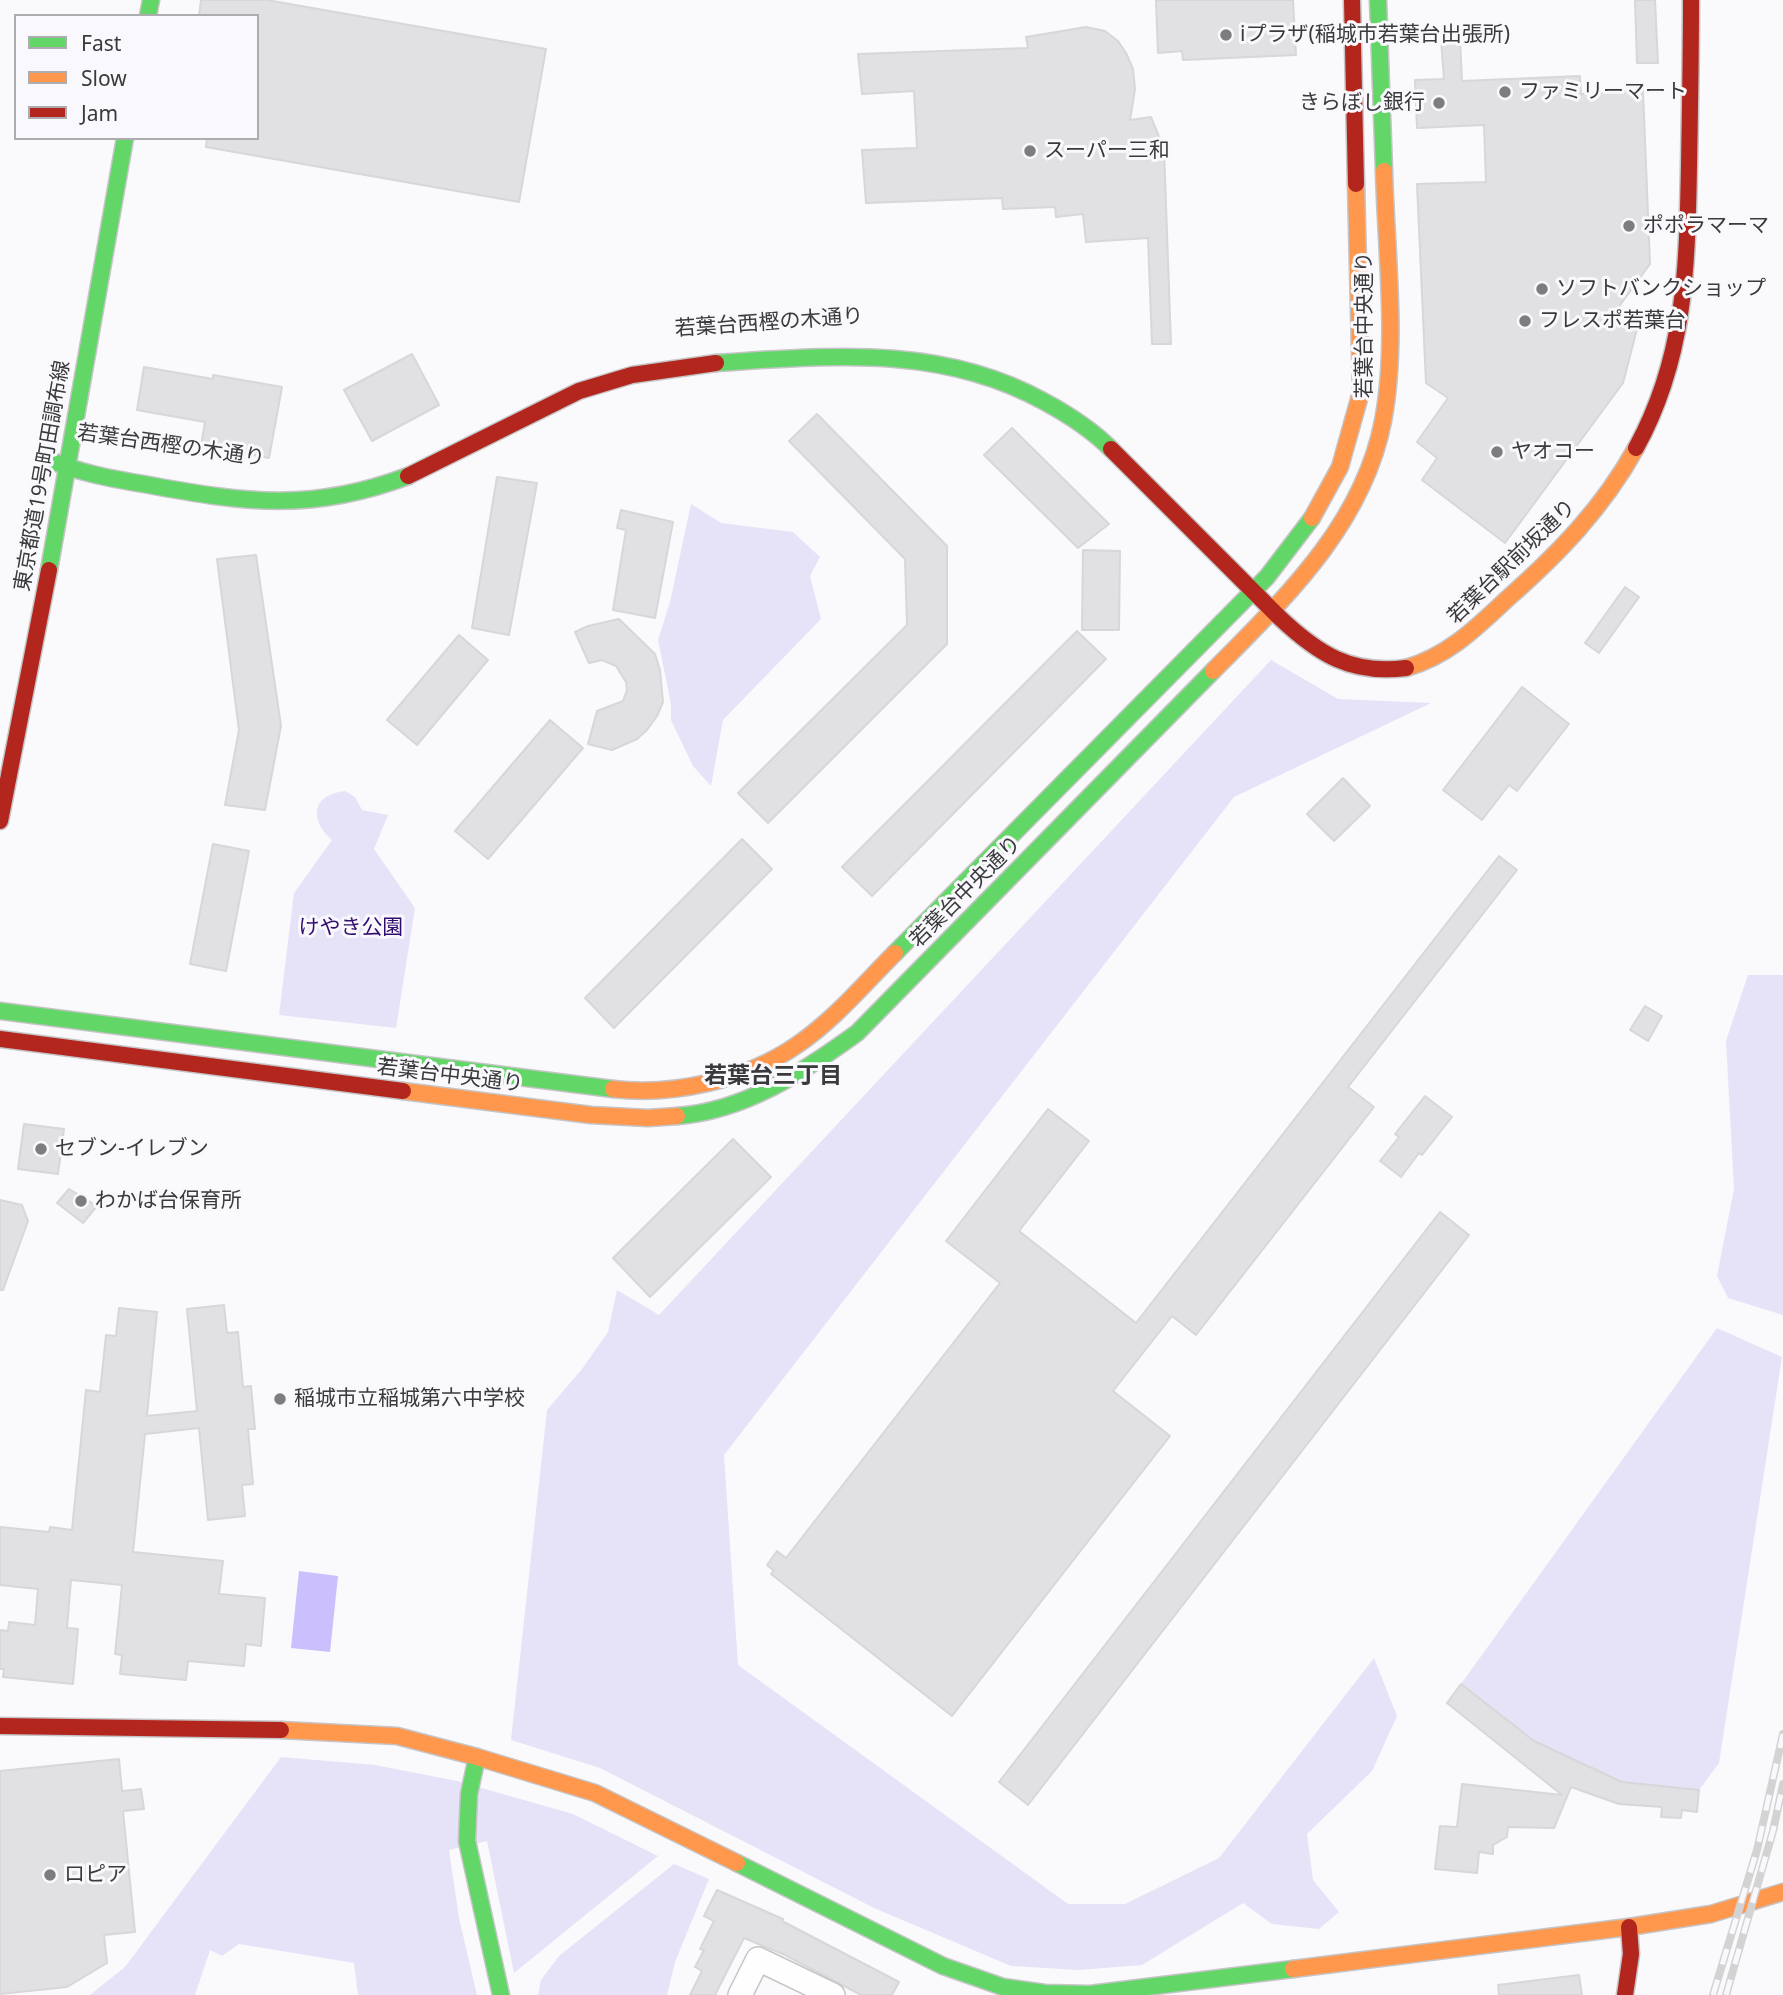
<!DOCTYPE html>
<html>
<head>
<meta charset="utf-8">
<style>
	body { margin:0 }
	#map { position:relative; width:1783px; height:1995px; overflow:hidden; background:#faf9fc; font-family:"Noto Sans",sans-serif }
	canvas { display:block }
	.legend { position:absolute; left:14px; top:14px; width:245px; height:126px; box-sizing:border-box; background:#f9f8fd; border:2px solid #adacb0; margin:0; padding:9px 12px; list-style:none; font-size:21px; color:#3a3a3c }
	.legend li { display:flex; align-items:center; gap:14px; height:35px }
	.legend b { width:35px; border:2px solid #adacb0 }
</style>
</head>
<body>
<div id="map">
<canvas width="1783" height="1995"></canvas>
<ul class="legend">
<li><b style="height:9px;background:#63d668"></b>Fast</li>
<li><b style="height:9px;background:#ff974d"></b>Slow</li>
<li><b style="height:9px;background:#b3261e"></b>Jam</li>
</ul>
</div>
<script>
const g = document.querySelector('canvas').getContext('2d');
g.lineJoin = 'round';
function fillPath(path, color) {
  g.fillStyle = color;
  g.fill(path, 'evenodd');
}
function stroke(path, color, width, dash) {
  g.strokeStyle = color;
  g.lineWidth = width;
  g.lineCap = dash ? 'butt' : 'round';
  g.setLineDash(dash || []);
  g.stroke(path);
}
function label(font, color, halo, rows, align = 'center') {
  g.font = font + ' "Noto Sans","Noto Sans JP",sans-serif';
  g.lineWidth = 6;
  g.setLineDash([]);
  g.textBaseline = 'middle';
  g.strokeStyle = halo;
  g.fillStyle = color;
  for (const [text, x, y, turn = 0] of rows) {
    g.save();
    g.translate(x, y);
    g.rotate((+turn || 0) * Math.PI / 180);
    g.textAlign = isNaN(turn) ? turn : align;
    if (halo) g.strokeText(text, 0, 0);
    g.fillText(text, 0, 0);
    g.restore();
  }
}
const green = new Path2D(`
	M691,504L721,523L793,532L820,557L810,576L821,619L723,720L711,786L693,766L671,720V704L658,640L670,602Z
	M1271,660L1338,699L1431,703L1234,797L724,1455L738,1665L1068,1904H1125L1219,1858L1374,1658L1397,1716L1372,1771L1307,1834L1313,1880L1339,1912L1319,1929L1272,1924L1243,1903L1142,1965L1079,1970L1011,1966L874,1908L600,1768L511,1740L547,1410L582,1369L608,1332L617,1290L659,1315Z
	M345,791L355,797L362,810L388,815L374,849L415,908L396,1028L279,1015L294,893L332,840C309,820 311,795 345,791Z
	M1748,975H1783V1315L1728,1298L1717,1276L1734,1189L1726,1041Z
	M1717,1328L1782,1357L1719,1763L1699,1790L1622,1782L1534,1741L1461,1684Z
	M281,1757L375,1765L457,1781L573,1814L658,1856L514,1973L487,1841L449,1850L459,1918L477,1995H358L354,1963L239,1944L222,1956L210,1950L195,1995H90L125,1967Z
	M674,1864L709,1879L675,1962L667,1995H538L541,1980L559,1956Z`);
const water = new Path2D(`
	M299,1571L338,1576L330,1652L291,1648Z`);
const building = new Path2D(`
	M201,0H267L546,49L519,202L206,147L207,138H257V16H199Z
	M1156,0H1293L1296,55L1183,60L1182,51L1158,53Z
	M1635,0H1655L1658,63H1637Z
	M1086,27L1105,31L1118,41L1126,53L1133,69L1135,89L1130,120L1151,117L1164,149L1171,344H1152L1148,238L1086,242L1083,214L1056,217L1055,207L1003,209L1002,198L866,203L862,150L917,148L914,91L862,94L858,54L1028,48L1026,37Z
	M1460,39L1462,81L1580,76L1581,94L1643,91L1650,264L1615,312L1637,329L1623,383L1505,543L1422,480L1437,458L1417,442L1448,398L1426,383L1417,184L1486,182L1484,125L1417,128L1415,80L1444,79L1441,40Z
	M412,354L439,405L372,441L344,390Z
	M144,367L213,379V375L282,387L269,458L201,446L205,422L137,410Z
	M817,414L947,546V644L768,823L738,793L907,625L905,559L789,441Z
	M1012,428L1109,524L1078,548L984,455Z
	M497,477L537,483L509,635L472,628Z
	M621,510L673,522L655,618L613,610L626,530L617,528Z
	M1083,550L1120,551L1119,630H1082Z
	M256,555L281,726L265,810L225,805L239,730L217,559Z
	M1625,587L1639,597L1599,653L1585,643Z
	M619,619L655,654L660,670L663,702L657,716L647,730L637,739L612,750L588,744L597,711L623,701L627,690L626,682L616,666L602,660L589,663L575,632L588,626Z
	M1077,631L1106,659L872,896L842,867Z
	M459,635L488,660L417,745L387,720Z
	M1522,687L1569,724L1517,791L1509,785L1482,820L1443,790Z
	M550,720L583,748L488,859L455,831Z
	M1343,778L1370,806L1334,841L1307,814Z
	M742,839L772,869L614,1028L585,998Z
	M213,844L249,851L226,971L190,964Z
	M1499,856L1517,870L1348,1087L1374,1107L1196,1335L1172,1316L1113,1391L1170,1436L952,1716L771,1574L774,1571L767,1565L777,1551L786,1558L1000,1283L946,1241L1048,1109L1089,1141L1019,1231L1136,1323Z
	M1645,1006L1662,1016L1648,1041L1630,1030Z
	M1425,1096L1452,1117L1422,1155L1419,1153L1401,1177L1380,1161L1399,1137L1395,1134Z
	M24,1124L64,1129L58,1174L18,1169Z
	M733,1139L771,1177L650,1297L613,1258Z
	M69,1189L97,1206L83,1223L57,1203Z
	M0,1200L22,1205L28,1221L3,1290H0Z
	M1440,1212L1469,1235L1028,1805L999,1782Z
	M224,1305L227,1333L238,1332L243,1387L251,1386L255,1429H248L253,1484L242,1485L245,1516L208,1520L199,1428L145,1434L133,1552L223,1561L219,1594L265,1598L261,1646L246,1644L244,1666L188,1661L186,1680L120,1674L122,1655L115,1654L122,1585L71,1580L67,1628L78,1629L73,1684L3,1677L4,1669H0V1630L8,1631L9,1622L35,1625L38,1589L0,1585V1527L49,1532L50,1527L72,1530L86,1390L100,1392L106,1335L116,1336L119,1308L157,1312L147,1416L197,1411L187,1309Z
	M1461,1684L1534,1741L1622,1782L1699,1790L1697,1812L1682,1810L1681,1818L1661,1817L1662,1807L1619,1804L1571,1787L1554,1828L1508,1827L1507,1837L1493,1845V1854L1479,1852L1477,1873L1435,1869L1440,1826L1457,1827L1462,1784L1562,1795L1447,1703Z
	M119,1759L122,1791L141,1789L144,1809L123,1811L135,1932L104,1935L107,1963L67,1987L0,1994V1771Z
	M717,1890L783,1919L782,1921L899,1982L892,1995H861L785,1955L744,1938L715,1995H690L702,1971L695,1967L704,1950L700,1949L714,1921L704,1916Z
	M1579,1975L1582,1995H1499L1498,1985Z`);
const street = new Path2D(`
	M740,1995L758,1959L833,1995`);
const fast = new Path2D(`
	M1378,0L1384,171
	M148,16L151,0
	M716,363C830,356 941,344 1045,402C1069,415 1092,430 1111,449
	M45,458C78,473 113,479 149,485C246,503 313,512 408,476
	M49,570L125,138
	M895,953L1267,577L1312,518
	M0,1011L613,1089
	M677,1116C745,1111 803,1072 857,1033L1213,671
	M477,1757L469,1794L467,1841L501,1995
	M737,1863L943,1966L1003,1987L1045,1993L1090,1994L1293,1969`);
const slow = new Path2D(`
	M1312,518L1340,467L1361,392L1356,184
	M1406,668C1448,656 1476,628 1507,599C1558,554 1603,508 1636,448
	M1213,671C1284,599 1363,525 1383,421C1398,343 1386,251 1384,171
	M613,1089C673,1096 747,1080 797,1045C834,1020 864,984 895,953
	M403,1091L591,1115L648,1118L677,1116
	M281,1730L397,1736L477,1757L595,1793L737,1863
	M1293,1969L1629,1927L1711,1914L1783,1892`);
const jam = new Path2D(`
	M1352,0L1356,184
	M1636,448C1686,357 1687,267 1689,166C1690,111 1691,55 1691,0
	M1111,449L1279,617C1318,654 1351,675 1406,668
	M408,476L579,391L632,375L716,363
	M0,821L49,570
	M0,1039L403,1091
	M0,1726L281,1730
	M1625,1995L1631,1954L1629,1927`);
const rail = new Path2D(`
	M1713,1995L1757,1850L1783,1734
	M1726,1995L1773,1831L1783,1784`);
const markers = [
	[1226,35,7,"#7d7d7f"],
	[1505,92,7,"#7d7d7f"],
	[1439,103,7,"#7d7d7f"],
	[1030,151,7,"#7d7d7f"],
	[1629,226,7,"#7d7d7f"],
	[1542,289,7,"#7d7d7f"],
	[1525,321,7,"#7d7d7f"],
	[1497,452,7,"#7d7d7f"],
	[41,1149,7,"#7d7d7f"],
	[81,1201,7,"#7d7d7f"],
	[280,1399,7,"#7d7d7f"],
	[50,1875,7,"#7d7d7f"]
];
const poiNames = [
	["iプラザ(稲城市若葉台出張所)",1240,35],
	["ファミリーマート",1519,92],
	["きらぼし銀行",1425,103,"right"],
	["スーパー三和",1044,151],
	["ポポラマーマ",1643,226],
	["ソフトバンクショップ",1556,289],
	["フレスポ若葉台",1539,321],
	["ヤオコー",1511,452],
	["セブン-イレブン",55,1149],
	["わかば台保育所",95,1201],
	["稲城市立稲城第六中学校",294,1399],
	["ロピア",64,1875]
];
const streetNames = [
	["若葉台西樫の木通り",769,323,-4],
	["若葉台中央通り",1365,325,-90],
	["若葉台西樫の木通り",171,446,8],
	["東京都道19号町田調布線",43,476,-80],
	["若葉台駅前坂通り",1512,562,-44],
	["若葉台中央通り",966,892,-45],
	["若葉台中央通り",450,1076,7]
];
const parkNames = [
	["けやき公園",351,928]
];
const neighbourhoodNames = [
	["若葉台三丁目",773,1076]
];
fillPath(green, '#e6e3f9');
fillPath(water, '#cbc0fd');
fillPath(building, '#e1e1e4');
stroke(building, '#d7d6d8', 2);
stroke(street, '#c5c4c6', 26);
stroke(fast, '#c5c4c6', 19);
stroke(slow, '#c5c4c6', 19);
stroke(jam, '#c5c4c6', 19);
stroke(street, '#fefeff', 23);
stroke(fast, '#63d668', 16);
stroke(slow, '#ff974d', 16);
stroke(jam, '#b3261e', 16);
stroke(rail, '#d3d3d4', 8);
stroke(rail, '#f9f8fd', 5, [16]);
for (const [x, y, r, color] of markers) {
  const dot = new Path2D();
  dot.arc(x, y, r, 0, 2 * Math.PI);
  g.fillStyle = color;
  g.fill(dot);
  stroke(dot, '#f9f8fd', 2.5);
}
label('21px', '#3a3a3c', '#f9f8fd', poiNames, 'left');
label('21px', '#3a3a3c', '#f9f8fd', streetNames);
label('21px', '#320d70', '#f9f8fd', parkNames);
label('bold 23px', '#3a3a3c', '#f9f8fd', neighbourhoodNames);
</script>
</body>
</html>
